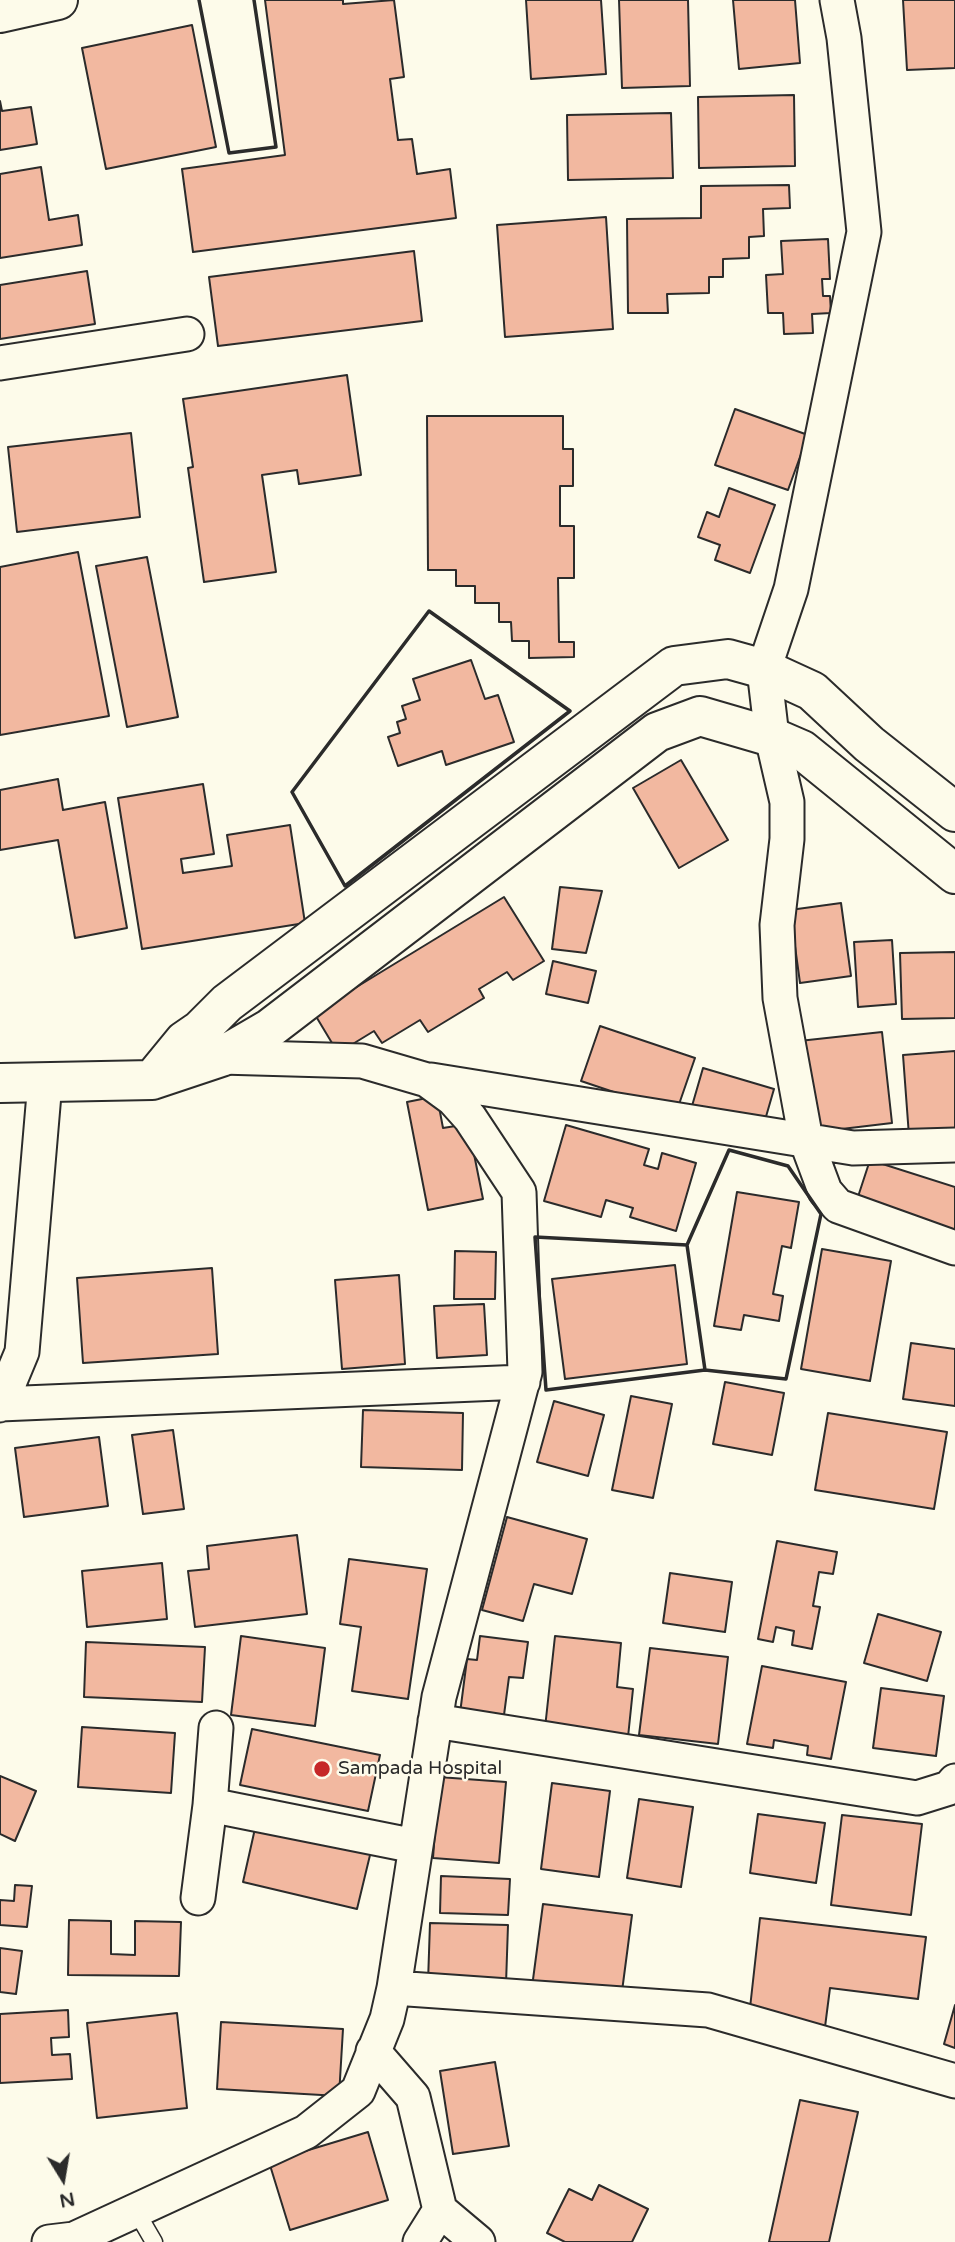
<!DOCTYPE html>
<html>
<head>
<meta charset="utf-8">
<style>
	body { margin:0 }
	#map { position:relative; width:955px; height:2242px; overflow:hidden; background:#fdfbea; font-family:"Varela Round",sans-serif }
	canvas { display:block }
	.north { position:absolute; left:28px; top:2144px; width:70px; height:70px; -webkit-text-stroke:5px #fdfbea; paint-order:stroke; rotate:169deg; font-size:19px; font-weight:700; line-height:28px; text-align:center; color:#2b2b2b }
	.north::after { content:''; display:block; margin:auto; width:24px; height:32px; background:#2b2b2b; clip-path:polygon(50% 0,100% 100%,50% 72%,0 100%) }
</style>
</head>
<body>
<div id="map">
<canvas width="955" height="2242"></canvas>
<div class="north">N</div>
</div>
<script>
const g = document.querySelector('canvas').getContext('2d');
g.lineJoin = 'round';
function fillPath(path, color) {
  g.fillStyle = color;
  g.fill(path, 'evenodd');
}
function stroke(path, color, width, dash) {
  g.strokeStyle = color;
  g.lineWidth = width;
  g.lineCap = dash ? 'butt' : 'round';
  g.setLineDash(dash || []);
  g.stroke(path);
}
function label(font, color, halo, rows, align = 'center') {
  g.font = font + ' "Varela Round",sans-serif';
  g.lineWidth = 5;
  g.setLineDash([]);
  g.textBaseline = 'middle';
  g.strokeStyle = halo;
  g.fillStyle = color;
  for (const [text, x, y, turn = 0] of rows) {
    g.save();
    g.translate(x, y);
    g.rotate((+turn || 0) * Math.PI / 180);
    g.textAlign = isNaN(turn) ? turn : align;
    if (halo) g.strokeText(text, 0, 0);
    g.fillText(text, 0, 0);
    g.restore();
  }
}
const building = new Path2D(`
	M265,0H343V4L394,0L404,77L390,79L398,140L412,139L417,174L450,169L456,218L193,252L182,169L285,155Z
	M526,0H601L606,74L531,79Z
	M619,0H688L690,86L622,88Z
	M733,0H795L800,63L739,69Z
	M903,0H955V68L907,70Z
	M192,25L216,147L106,169L82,48Z
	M794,95L795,166L699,168L698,97Z
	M0,101L2,111L31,107L37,144L0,150Z
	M671,113L673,178L568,180L567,115Z
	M41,167L49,220L78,215L82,245L0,258V174Z
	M789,185L790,208L763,209L764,236L749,237V258L723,259V277H709V293L667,294L668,313H628L627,219L701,218V186Z
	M606,217L613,329L505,337L497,225Z
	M828,239L830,279H822L823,296H830L831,313L812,314L813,333L784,334L783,313H768L766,275L783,274L781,241Z
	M414,251L422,321L218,346L209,277Z
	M87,271L95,324L0,339V285Z
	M347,375L361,475L299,484L297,470L262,475L276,572L204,582L188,468L193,467L183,399Z
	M735,409L808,435L788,490L715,465Z
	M427,416H563V449H573V486H560V526H574V578H558L559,642H574V657L529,658V641H512L511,622H499V603H475V586H456V570H428Z
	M131,433L140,517L17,532L8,447Z
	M729,488L775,505L750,573L715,560L720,545L698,537L707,512L719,517Z
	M78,552L109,716L0,735V567Z
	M147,557L178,717L127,727L96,566Z
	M471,660L485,699L498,695L514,742L446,765L442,751L398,766L388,737L400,733L397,722L406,719L402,706L420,700L413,679Z
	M681,760L728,840L679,868L633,788Z
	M58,779L63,810L105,802L127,928L75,938L58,840L0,850V790Z
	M203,784L214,854L181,859L183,873L232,866L227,835L290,825L305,923L142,949L118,798Z
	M560,887L602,891L586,953L552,949Z
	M504,897L544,961L513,980L507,972L479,989L484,998L428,1032L420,1020L382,1043L374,1031L338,1053L314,1013Z
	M841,903L851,976L800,983L790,910Z
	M892,940L896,1004L858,1007L854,942Z
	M955,952V1018L902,1019L900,953Z
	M553,961L596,971L588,1003L546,994Z
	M600,1026L695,1058L676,1113L581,1081Z
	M882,1032L892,1123L808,1133L799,1041Z
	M955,1051V1133L909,1136L903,1055Z
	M703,1068L774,1089L763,1127L692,1106Z
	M437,1096L443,1128L468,1124L483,1199L428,1210L407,1102Z
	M566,1125L649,1149L644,1165L658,1169L662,1153L696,1163L676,1231L630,1217L633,1208L606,1200L601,1217L544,1201Z
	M870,1160L955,1187V1245L853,1212Z
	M737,1192L799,1202L791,1248L782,1246L773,1294L783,1296L779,1321L744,1315L741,1330L714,1326Z
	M822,1249L891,1261L870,1381L801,1369Z
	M455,1251L496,1252L495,1299H454Z
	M675,1265L687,1364L565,1379L552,1279Z
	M212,1268L218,1354L83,1363L77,1278Z
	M399,1275L405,1364L342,1369L335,1280Z
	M484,1304L487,1355L437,1358L434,1306Z
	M911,1343L955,1349V1406L903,1399Z
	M725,1382L784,1393L772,1455L713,1444Z
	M631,1396L672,1404L653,1498L612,1490Z
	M554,1401L604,1415L588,1476L537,1462Z
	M363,1410L463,1413L462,1470L361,1467Z
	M828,1413L947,1432L934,1509L815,1490Z
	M173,1430L184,1509L143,1514L132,1435Z
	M99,1437L108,1506L24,1517L15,1448Z
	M507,1517L587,1539L572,1594L534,1584L523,1621L482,1610Z
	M297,1535L307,1614L195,1627L188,1571L209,1569L207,1546Z
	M777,1541L837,1552L833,1574L819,1572L813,1606L820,1607L812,1649L792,1645L794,1631L776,1627L773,1642L758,1639Z
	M349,1559L427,1569L408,1699L352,1691L361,1627L340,1624Z
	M162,1563L167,1619L87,1627L82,1571Z
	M670,1573L732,1582L725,1632L663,1623Z
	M878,1614L941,1632L927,1681L864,1663Z
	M241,1636L325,1648L315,1726L231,1715Z
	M480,1636L528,1642L523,1678L509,1677L504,1715L459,1721L467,1659L477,1660Z
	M555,1636L621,1643L617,1687L633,1689L628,1737L545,1728Z
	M86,1642L205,1647L202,1702L84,1697Z
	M650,1648L728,1657L718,1744L639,1735Z
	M762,1666L846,1682L831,1759L807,1755L808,1746L774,1740L773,1748L747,1744Z
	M881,1688L944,1696L936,1756L873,1748Z
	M82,1727L175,1733L171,1793L78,1787Z
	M252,1729L380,1755L368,1811L240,1785Z
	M0,1776L36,1791L15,1841L0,1834Z
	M439,1777L506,1782L499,1863L433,1858Z
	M552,1783L610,1791L599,1877L541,1869Z
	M639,1799L693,1807L681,1887L627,1878Z
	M758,1814L825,1823L816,1883L750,1873Z
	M842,1815L922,1824L911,1915L831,1905Z
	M256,1824L371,1851L357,1909L243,1882Z
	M441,1876L510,1879L508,1915L440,1913Z
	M15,1885L32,1886L27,1927L0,1925V1900L14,1901Z
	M543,1904L632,1915L621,1999L532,1987Z
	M760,1918L926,1937L918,1999L830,1988L825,2027L749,2017Z
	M69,1920L111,1921V1954L135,1955V1921L181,1922L179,1976L68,1975Z
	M430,1923L508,1925L506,1984L428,1982Z
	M0,1948L22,1951L16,1994L0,1992Z
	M955,2005V2048L944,2044Z
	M68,2010L69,2037L51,2038L52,2055L70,2054L72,2079L0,2083V2014Z
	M177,2013L187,2108L97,2118L87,2023Z
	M221,2022L343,2029L339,2096L217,2089Z
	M495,2062L509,2146L453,2154L440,2071Z
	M800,2100L858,2112L829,2242H769Z
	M368,2132L388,2200L290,2230L269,2162Z
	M599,2185L648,2209L632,2242H565L547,2233L569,2189L592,2200Z`);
const lane = new Path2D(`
	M136,2211L154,2242`);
const street = new Path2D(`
	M837,0L844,38L864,232L791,589L764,669L772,737L787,802V839L777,925L780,998L806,1140L825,1191L838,1206L955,1248
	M0,363L187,334
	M431,1080L853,1148L955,1145
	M0,1404L523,1382
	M0,1405L22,1352L45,1082
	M435,1721L917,1798L949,1788L955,1781
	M216,1728L210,1805L415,1846
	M198,1898L210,1805
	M394,1988L708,2010L955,2081
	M373,2051L413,2097L440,2210L478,2242
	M49,2242L74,2239L306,2132L358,2091L387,2019L394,1988L439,1697L525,1372L519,1192L470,1118L453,1099L427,1080L362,1061L221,1057L212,1053
	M420,2242L440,2210`);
const secondary = new Path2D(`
	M0,13L58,0
	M152,1080L184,1041L200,1030L227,1003L674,666L728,659L764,669L812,691L869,744L955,812
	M0,1083L152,1080L221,1057L269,1029L657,732L700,716L772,737L802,750L955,874`);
const wall = new Path2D(`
	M199,0L229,153L276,147L254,0
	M429,611L570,711L345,886L292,792Z
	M729,1150L788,1166L821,1214L786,1379L705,1370L546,1390L535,1237L687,1245Z
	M687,1245L705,1370`);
const markers = [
	[322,1769,9,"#c62828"]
];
const poiNames = [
	["Sampada Hospital",338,1769]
];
fillPath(building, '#f2b8a0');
stroke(building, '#2b2b2b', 2);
stroke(lane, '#2b2b2b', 19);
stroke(street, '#2b2b2b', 37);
stroke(secondary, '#2b2b2b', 42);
stroke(lane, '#fdfbea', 16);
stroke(street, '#fdfbea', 33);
stroke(secondary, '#fdfbea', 38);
stroke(wall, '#2b2b2b', 3.5);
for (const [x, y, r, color] of markers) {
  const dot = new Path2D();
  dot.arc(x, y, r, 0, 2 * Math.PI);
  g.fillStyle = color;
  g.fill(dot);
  stroke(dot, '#fdfbea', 2.5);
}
label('19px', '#2b2b2b', '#fdfbea', poiNames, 'left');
</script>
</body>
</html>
